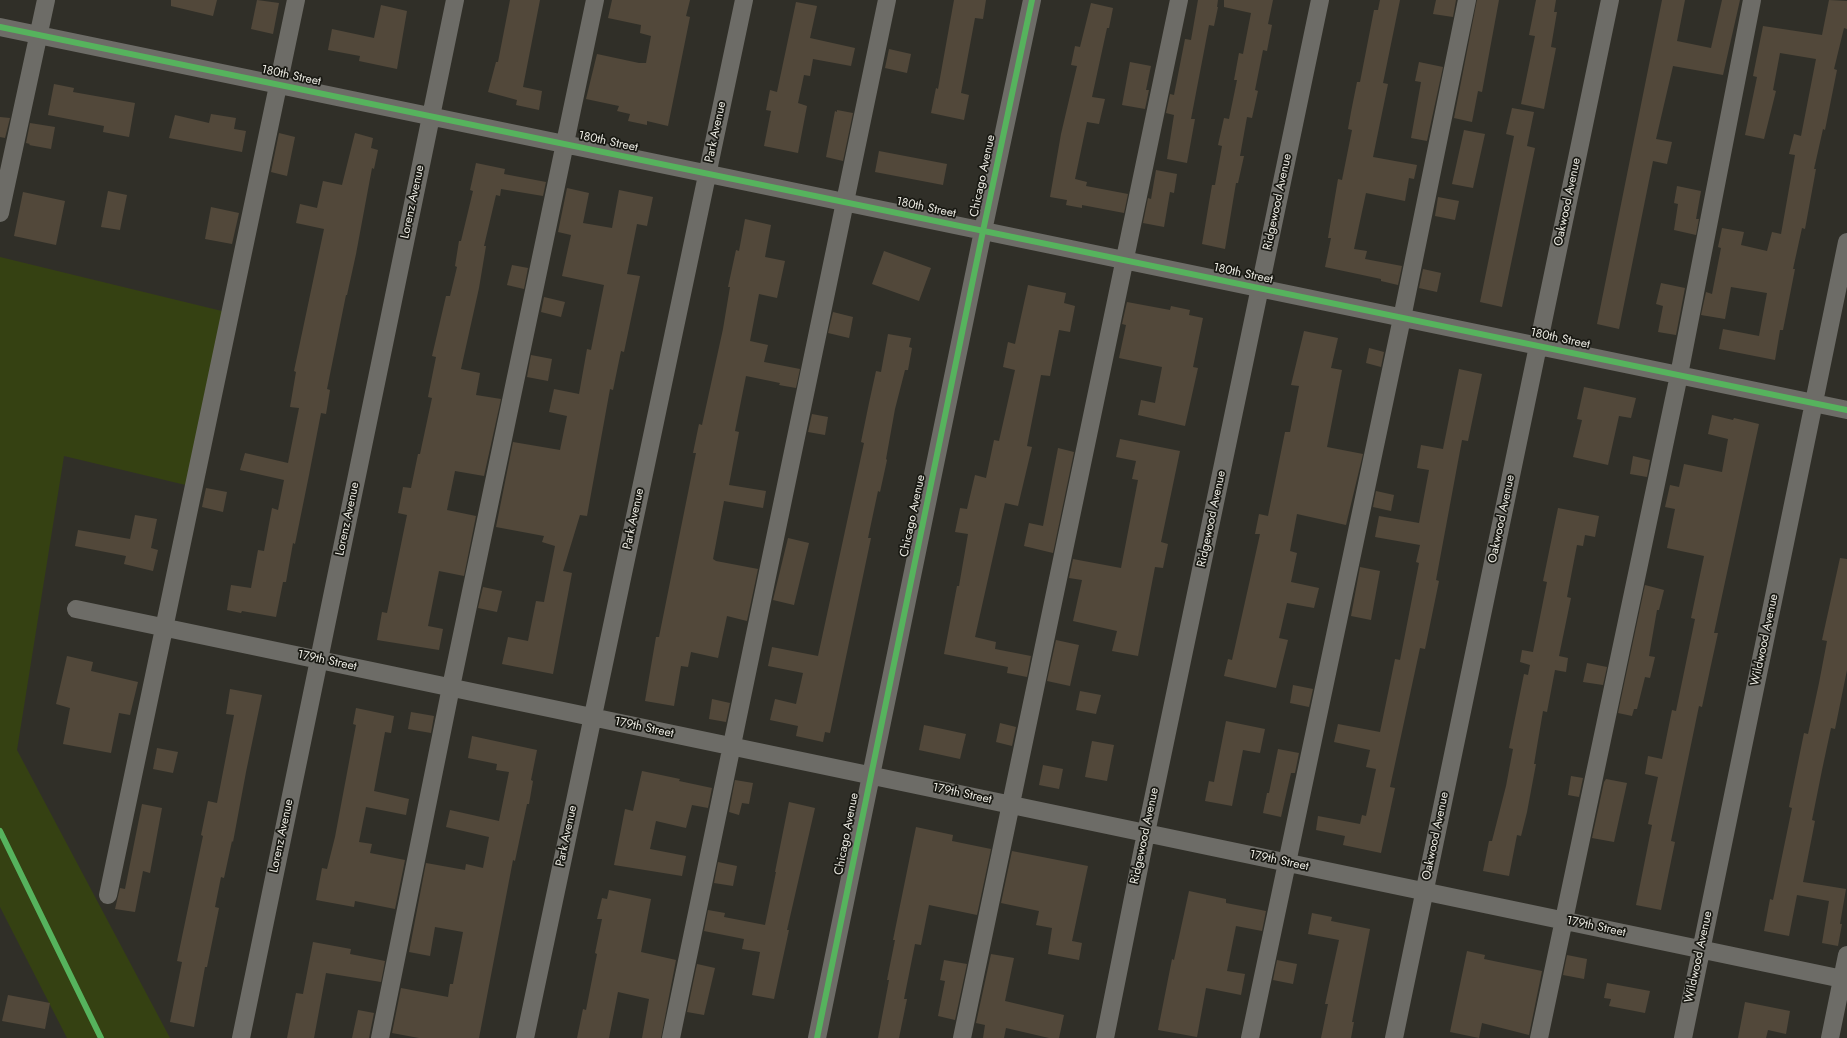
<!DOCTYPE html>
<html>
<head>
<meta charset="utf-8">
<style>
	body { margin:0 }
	canvas { display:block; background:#302f28 }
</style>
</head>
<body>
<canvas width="1847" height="1038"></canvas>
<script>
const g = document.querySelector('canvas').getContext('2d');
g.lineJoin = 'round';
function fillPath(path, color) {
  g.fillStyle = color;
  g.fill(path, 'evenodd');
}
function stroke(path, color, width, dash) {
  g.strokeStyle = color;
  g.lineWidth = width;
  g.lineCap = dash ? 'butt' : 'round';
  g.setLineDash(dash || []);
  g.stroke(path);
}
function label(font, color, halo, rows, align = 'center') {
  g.font = font + ' Jost,sans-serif';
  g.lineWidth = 3.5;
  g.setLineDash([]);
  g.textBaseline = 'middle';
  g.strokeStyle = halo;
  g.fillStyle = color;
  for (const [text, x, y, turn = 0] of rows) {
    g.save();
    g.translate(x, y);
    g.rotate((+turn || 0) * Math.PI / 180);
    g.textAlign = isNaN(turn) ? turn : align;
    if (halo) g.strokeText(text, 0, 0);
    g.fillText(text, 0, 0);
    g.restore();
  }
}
const green = new Path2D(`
	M0,257L230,313L194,487L64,456L17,750L170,1038H67L0,907Z`);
const building = new Path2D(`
	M171,0H217L213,16L171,6Z
	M257,0L279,3L273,34L251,29Z
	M510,0H540L523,87L542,91L539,110L516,105L517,100L488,92L496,62H498Z
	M612,0H690L686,16L690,17L668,126L647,121V125L628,121L630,114L617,111L619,106L586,99L597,54L639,63H646L651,36L640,33L641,25L608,18Z
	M954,0H986L983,19L975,18L961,93L969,95L964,120L931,113L936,88L938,89Z
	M1198,0H1218L1217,7H1218L1214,26L1209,25L1191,119H1195L1187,163L1167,159L1174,115L1166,113L1170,94L1174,95L1185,39L1191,40Z
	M1224,0H1273L1268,24L1272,25L1267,51L1263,50L1255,90L1258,91L1252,118L1247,117L1240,156H1244L1238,183H1236L1225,249L1202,244L1212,185H1215L1222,146L1218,145L1224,118L1229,119L1237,80H1234L1239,53L1243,54L1251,13L1224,7Z
	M1380,0H1400L1383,83L1388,84L1373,157L1417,165L1414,179L1409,178L1405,201L1366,193L1354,249L1367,251L1365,259L1402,266L1398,285L1381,281V279L1325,267L1331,238H1328L1338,179L1342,180L1352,130L1348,129L1351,112L1357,82H1360L1374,10H1378Z
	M1436,0H1456L1453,17L1433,14Z
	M1477,0H1499L1482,92L1478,91L1472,122L1454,118Z
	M1536,0H1556L1554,12H1557L1551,47L1556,48L1544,109L1521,104L1535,36L1529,35Z
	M1662,0H1685L1677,41L1711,48L1722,0H1740L1723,75L1673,66L1656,139L1672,142L1667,164L1653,161L1619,329L1597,324Z
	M1829,0L1847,1V29L1844,28L1834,69L1837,70L1825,130L1823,129L1814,169H1816L1805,229L1802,228L1793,269H1795L1783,330H1780L1775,360L1719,349L1723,329L1759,336L1767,293L1731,287L1725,319L1701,315L1706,292L1712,294L1721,248L1718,247L1722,228L1744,232L1741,245L1767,251L1772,232L1781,234L1795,155L1789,154L1794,134L1801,136L1816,59L1780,53L1773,90L1776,91L1764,139L1745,135L1757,77L1753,76L1763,26L1822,35Z
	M796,2L817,6L810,38L855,48L851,66L813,59L810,76L804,75L798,103L807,106L798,153L764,146L771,111L766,110L770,90L777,92Z
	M1091,3L1113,8L1109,28H1107L1092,97L1105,99L1099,124L1087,122L1075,179L1087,182L1086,186L1128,194L1124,213L1082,205V208L1066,205L1067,200L1050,197L1061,134L1077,66L1071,65L1075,46L1080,47Z
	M381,5L407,11L397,69L359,61L360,56L328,50L332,29L374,38Z
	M889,49L911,54L907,73L885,68Z
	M1130,62L1151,66L1146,90H1149L1145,109L1122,105Z
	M1419,62L1443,67L1427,141L1411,138L1421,82L1415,81Z
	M54,84L74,88L73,92L135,103L129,137L103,132L104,126L48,115Z
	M1512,108L1534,112L1527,146L1535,148L1502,307L1480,302L1514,136L1506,134Z
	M837,110L853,113L843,161L826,157L835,111L837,112Z
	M211,114L236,118L234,129L246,131L242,152L169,138L175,115L209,123Z
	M0,117L10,118L5,138L0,137Z
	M30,123L55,127L51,149L29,145L30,144L26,143Z
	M1464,130L1485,134L1473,188L1452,184Z
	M279,133L295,137L287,176L271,172Z
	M355,133L373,138L371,148L378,150L374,169L372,168L356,254L347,295H346L327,389L330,390L326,414L321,413L309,475L295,544L293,543L286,582H283L276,617L242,611L241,613L227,610L231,585L251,588L258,550L264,551L272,508L278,510L284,480L240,470L245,453L288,463L299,408L290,407L296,372L294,371L324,229L296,223L300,204L317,208L323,181L342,185Z
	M879,151L947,164L943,185L875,172Z
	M476,163L505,169L504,174L546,182L543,196L501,189L500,196L496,195L484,246H486L479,288L461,369L480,373L476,395L501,399L484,476L455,471L447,510L476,516L464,576L439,571L428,626L443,629L439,650L377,640L382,612L387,613L407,515L398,513L403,487L411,488L418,454H420L432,398L428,397L436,357L432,356L446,296H450L457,267L455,266L459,241H461L473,191L470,190Z
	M1156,170L1177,174L1174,193L1170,192L1164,227L1143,223L1148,198L1151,199Z
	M1677,186L1701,191L1696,219H1699L1696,235L1674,230L1678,204L1674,203Z
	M567,188L589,193L583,223L612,228L619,190L653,197L647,226L637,224L627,274L640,276L624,352L621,351L613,390L610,389L587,516L580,515L563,571L572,573L553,674L502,664L508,637L528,641L536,601L544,602L555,546L542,542L544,536L496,527L513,442L560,450L567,416L549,412L554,389L579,394L587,349L591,350L604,285L562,276L571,235L558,232Z
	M108,191L127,195L120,230L101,227Z
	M23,192L65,201L56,245L14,236Z
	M1438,197L1459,201L1455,220L1435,216Z
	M211,207L239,213L232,244L205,239Z
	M745,219L771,225L765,257L785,261L777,298L759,294L750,341L768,345L764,362L800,369L796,388L779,385L780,383L746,376L735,431L739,432L729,485L766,491L763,508L724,501L713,559L716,561L758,569L747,621L727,616L718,658L691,652L688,667L681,666L674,706L645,701L656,637H659L696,453H693L699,424L702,425L723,329L730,287H728L736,250L739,251Z
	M884,251L931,268L919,301L872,284Z
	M512,265L528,268L524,289L507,285Z
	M1423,269L1441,273L1437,292L1419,288Z
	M1661,283L1685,288L1676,335L1658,332L1663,306L1656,304Z
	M1028,285L1066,293L1064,303L1075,306L1070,332L1059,330L1050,376L1041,375L1027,446L1032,447L1018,506L1005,503L975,637L996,642L995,649L1031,656L1027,677L1007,673L1008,667L944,654L957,586H959L968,534L955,532L960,508L967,509L975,475L986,478L994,440L999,441L1015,370L1003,367L1008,342L1015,344Z
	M544,297L565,302L561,317L541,312Z
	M1127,302L1170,310L1171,306L1190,310L1189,315L1203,318L1193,367L1198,368L1185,426L1138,415L1141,400L1155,403L1162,367L1119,358L1126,325L1122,324Z
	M833,312L853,317L849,338L828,333Z
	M1304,331L1338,338L1331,368L1342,370L1327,447L1363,454L1346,525L1297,514L1290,551L1297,553L1291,582L1319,588L1314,608L1287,603L1279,638L1288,640L1276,688L1224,676L1228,659L1232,660L1249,584L1260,534H1255L1259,514L1268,516L1285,432H1290L1299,386L1291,385Z
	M888,334L911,338L909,347L912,348L908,370H905L895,409L886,459L887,460L880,492L878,491L868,538H871L830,733L825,732L823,742L796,736L798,726L770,720L775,699L796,704L803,673L768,666L772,647L818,656L864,443L861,442L869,403L876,371L881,372Z
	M1369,348L1384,352L1381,367L1366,363Z
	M531,355L552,359L548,381L527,377Z
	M1459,369L1482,374L1468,441L1462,440L1436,580L1439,581L1425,649L1420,648L1390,787L1395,788L1381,853L1343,845L1345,836L1316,830L1318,816L1360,824L1362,815L1366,816L1376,769L1366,767L1370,750L1334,742L1338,724L1380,732L1395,659L1400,660L1419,563L1416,562L1420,545L1375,537L1379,516L1419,523L1429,470L1417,468L1421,445L1443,449Z
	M1584,387L1636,398L1631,418L1619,416L1608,465L1573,457L1582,420L1577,419Z
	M812,414L828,417L825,435L808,432Z
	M1712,415L1733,420L1734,418L1759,424L1714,633H1718L1711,665L1702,707L1699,706L1671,841L1675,842L1661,910L1636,905L1652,825L1648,824L1658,777L1645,774L1648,756L1662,759L1672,710L1676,711L1695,619L1691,618L1704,556L1667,548L1675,509L1665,507L1670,485L1679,487L1684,464L1722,472L1728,439L1708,434Z
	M1120,439L1180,451L1161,542L1168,544L1163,568L1155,567L1138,656L1112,651L1117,631L1073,621L1082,580L1069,578L1073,559L1121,568L1138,480L1132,479L1136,461L1116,457Z
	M1058,448L1074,452L1053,553L1024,546L1029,523L1043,526Z
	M1633,456L1650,460L1647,477L1630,474Z
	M206,488L227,492L223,512L202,507Z
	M1376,491L1394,495L1391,511L1373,507Z
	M1558,508L1599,516L1595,537L1585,535L1583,546L1577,545L1567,597L1571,598L1559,656L1568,658L1566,672L1555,670L1547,712L1543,711L1534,764H1536L1527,812L1521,836L1517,835L1509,876L1483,871L1489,841H1492L1506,786L1513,749L1509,748L1524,674L1528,675L1530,665L1520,662L1522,650L1533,652L1547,582L1543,581Z
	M135,515L157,519L151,548L158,550L153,571L124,564L126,556L75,546L78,530L130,539Z
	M788,538L809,543L794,605L773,600Z
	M1840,558L1847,559V670L1835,729L1831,728L1822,770L1812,820L1815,821L1803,882L1846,889L1840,924H1842L1838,946L1822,943L1829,901L1797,895L1789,936L1764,931L1770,899L1773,900L1792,808L1789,807L1804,733L1808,734L1819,683L1827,641L1822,640Z
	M1360,567L1380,571L1371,620L1351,616Z
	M1645,585L1664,590L1659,610H1657L1649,656L1655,657L1650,678L1645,677L1637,709H1634L1632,716L1618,713Z
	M483,587L502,591L497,612L478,608Z
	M1056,640L1079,645L1070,686L1047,681Z
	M67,656L93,662L91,671L138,682L130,715L119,713L111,753L63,744L70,708L56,704Z
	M1587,663L1607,667L1603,685L1583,682Z
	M1293,685L1313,689L1309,707L1290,703Z
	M230,689L262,695L246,772L233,842L232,841L224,878L221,877L215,907L219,908L207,967H205L194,1027L170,1022L182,962L177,961L203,836L201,835L208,801L217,803L234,715L226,714Z
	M1080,691L1101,695L1096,714L1076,710Z
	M712,699L730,703L726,722L709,719Z
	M356,708L394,716L391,733L385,732L374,791L409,799L406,815L366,807L359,842L372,844L370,853L405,860L395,909L355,901L354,907L316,900L322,868L327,869L335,837L356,725L353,724Z
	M411,712L434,716L431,733L408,729Z
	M1226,721L1265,729L1260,753L1243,750L1232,806L1205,801L1209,781L1214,782Z
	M1000,723L1016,727L1012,746L996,742Z
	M924,725L966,734L960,759L919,750Z
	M472,736L537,750L531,780L533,781L529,804H527L515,861L513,860L479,1038H419L392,1033L401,988L448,997L450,984H453L463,932L435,927L430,956L409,952L426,863L465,870L466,864L483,868L489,837L446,827L450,810L499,821L509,772L496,770L497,764L468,758Z
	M1092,741L1114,745L1107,781L1085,777Z
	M157,748L178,752L173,773L153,769Z
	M1278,749L1299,753L1295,773H1291L1281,817L1263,813L1267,793H1269Z
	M1043,765L1063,769L1059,789L1039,785Z
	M642,771L680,779L679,781L712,788L708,808L692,805L686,828L656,821L650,849L686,856L682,876L614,865L625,809L633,811Z
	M1571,776L1583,778L1579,797L1568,795Z
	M1606,779L1627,783L1614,842L1592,838L1604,782Z
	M735,780L753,783L749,804L742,803L739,815L729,812Z
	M789,802L815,808L787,930H789L774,999L752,995L760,952L742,949L744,939L704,931L708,910L725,913L724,917L765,925L776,872H775Z
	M142,804L162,808L150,873L143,871L135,912L115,909L120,888L125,889Z
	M916,827L953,835L952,841L991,849L977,915L929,905L921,945L915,944L904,999H907L899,1038H878L889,980H887L895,940H893Z
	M1012,851L1088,866L1072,941L1082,943L1079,960L1048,954L1052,928L1036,925L1039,911L1001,903Z
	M718,862L737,866L733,886L714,883Z
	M609,890L651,899L641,952L676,960L661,1038H642L649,999L618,992L609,1038H577L583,1009L586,1010L597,954L595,953L602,919H597L602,898L607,899Z
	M1189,891L1226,899V903L1266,911L1262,931L1236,926L1227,971L1245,974L1241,995L1206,988L1197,1037L1158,1030L1172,959L1174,960Z
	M1312,913L1332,917L1331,921L1370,929L1352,1022H1354L1351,1038H1321L1328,1004H1325L1339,940L1308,934Z
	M313,942L351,949L350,954L385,961L381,982L326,973L314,1038H287L296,993L303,994Z
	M1467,951L1485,955L1484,959L1542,971L1529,1035L1482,1023L1479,1038L1450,1032Z
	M991,954L1014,958L1005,1001L1064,1015L1059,1038H1049L1006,1028L1004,1038H983L985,1025L976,1023Z
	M1567,955L1587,959L1584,979L1563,975Z
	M944,960L967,964L955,1020L938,1016L945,981L940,980Z
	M1277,960L1297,964L1293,984L1273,980Z
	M697,964L715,968L704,1015L687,1012Z
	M1607,983L1650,991L1645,1013L1609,1006L1611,999L1604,998Z
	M8,995L50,1003L45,1029L2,1021Z
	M1745,1002L1790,1011L1786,1034L1768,1030L1766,1038H1738Z
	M358,1010L374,1013L369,1038H352Z`);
const minor = new Path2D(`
	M0,27L1847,410
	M0,213L46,0
	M76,609L1847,980
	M108,895L296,0
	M241,1038L455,0
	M380,1038L451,687L595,0
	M525,1038L744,0
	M671,1038L887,0
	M817,1038L983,231L1032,0
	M962,1038L1179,0
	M1105,1038L1146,833L1320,0
	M1250,1038L1402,318L1467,0
	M1394,1038L1610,0
	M1539,1038L1679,375L1752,0
	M1683,1038L1847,242
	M1830,1038L1847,955`);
const cycleway = new Path2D(`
	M0,27L1847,410
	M0,831L101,1038
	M817,1038L983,231L1032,0`);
const streetNames = [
	["180th Street",291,76,12],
	["Park Avenue",716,132,-78],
	["180th Street",608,142,12],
	["Chicago Avenue",983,176,-78],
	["Lorenz Avenue",413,202,-78],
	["Ridgewood Avenue",1278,202,-78],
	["Oakwood Avenue",1568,202,-78],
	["180th Street",926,208,12],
	["180th Street",1243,274,12],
	["180th Street",1560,339,12],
	["Chicago Avenue",913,516,-78],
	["Lorenz Avenue",348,519,-78],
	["Park Avenue",634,519,-78],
	["Ridgewood Avenue",1212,519,-78],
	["Oakwood Avenue",1502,519,-78],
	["Wildwood Avenue",1765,640,-78],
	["179th Street",327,661,12],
	["179th Street",644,728,12],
	["179th Street",962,794,12],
	["Chicago Avenue",847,834,-79],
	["Lorenz Avenue",282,836,-78],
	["Park Avenue",567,836,-78],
	["Ridgewood Avenue",1145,836,-78],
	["Oakwood Avenue",1436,836,-78],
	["179th Street",1279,861,12],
	["179th Street",1596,927,12],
	["Wildwood Avenue",1699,957,-78]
];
fillPath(green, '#354112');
fillPath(building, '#52483a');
stroke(minor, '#6d6c67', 18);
stroke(cycleway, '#56b35d', 6);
label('12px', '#ebeae2', '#191913', streetNames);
</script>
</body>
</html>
